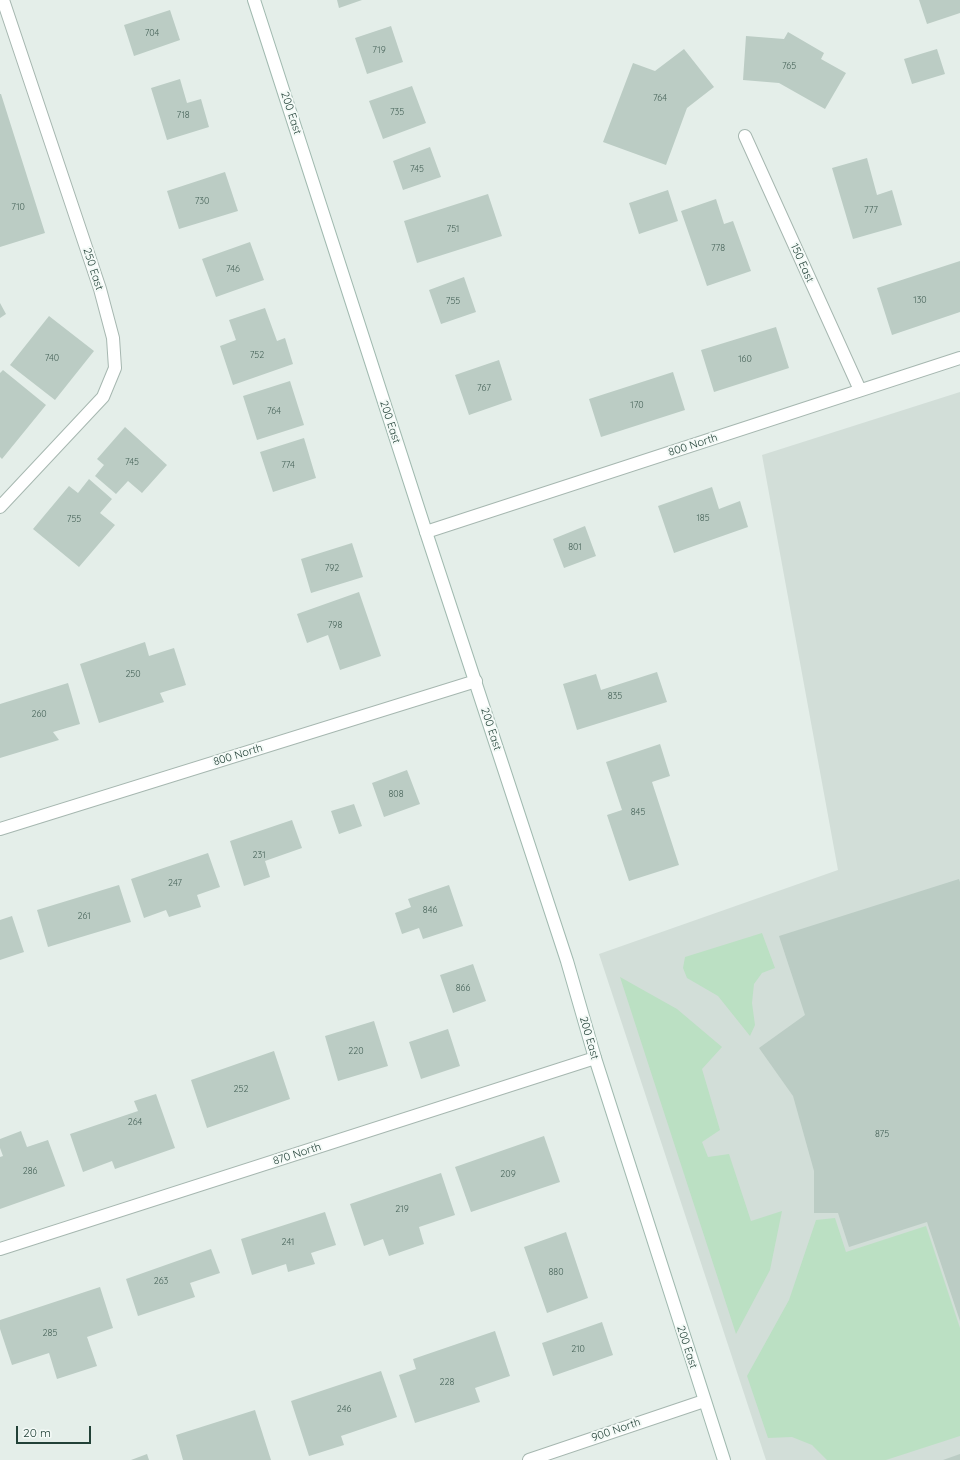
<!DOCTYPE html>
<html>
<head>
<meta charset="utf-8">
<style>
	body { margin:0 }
	#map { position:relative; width:960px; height:1460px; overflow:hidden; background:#e4eee9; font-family:Quicksand,sans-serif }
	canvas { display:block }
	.scale { position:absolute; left:16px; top:1426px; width:75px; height:18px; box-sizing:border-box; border:2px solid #224137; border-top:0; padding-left:5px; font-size:12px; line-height:14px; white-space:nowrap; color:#224137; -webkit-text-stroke:3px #f4faf7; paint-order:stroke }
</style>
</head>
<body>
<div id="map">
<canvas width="960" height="1460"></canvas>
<div class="scale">20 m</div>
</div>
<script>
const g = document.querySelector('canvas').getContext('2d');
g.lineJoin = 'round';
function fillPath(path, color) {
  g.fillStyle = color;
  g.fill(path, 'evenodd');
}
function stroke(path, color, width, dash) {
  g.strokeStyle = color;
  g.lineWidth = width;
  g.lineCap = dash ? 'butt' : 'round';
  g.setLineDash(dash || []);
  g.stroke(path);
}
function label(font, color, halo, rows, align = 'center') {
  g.font = font + ' Quicksand,sans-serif';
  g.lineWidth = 4;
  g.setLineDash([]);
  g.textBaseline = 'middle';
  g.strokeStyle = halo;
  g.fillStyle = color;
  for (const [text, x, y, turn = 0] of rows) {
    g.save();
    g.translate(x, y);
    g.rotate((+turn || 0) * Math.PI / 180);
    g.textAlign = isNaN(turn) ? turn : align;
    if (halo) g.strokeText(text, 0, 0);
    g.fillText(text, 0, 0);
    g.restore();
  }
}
const built = new Path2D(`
	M960,392V1460H766L599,954L838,870L762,455Z`);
const green = new Path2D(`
	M762,933L775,968L762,973L754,984L752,1003L755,1025L750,1036L718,996L687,978L683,968L685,957Z
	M620,977L677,1009L722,1047L702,1069L720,1130L702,1142L708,1157L729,1154L751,1221L782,1211L770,1270L736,1334Z
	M835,1218L846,1252L926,1226L960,1328V1436L886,1460H827L812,1445L792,1437L768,1438L747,1376L789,1300L816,1220Z`);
const building = new Path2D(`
	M337,0H362L339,8Z
	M919,0H960V13L927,24Z
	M170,10L180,40L134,56L124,25Z
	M391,26L403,62L367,74L355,38Z
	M788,32L824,53L821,59L846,73L825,109L779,83L743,80L746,36L784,39Z
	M684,49L714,87L687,108L666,165L603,142L633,63L655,71Z
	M937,49L945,74L912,84L904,59Z
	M180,79L187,103L201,99L209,127L167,140L151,88Z
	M412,86L426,123L383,139L369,101Z
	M0,94H1L45,233L0,247Z
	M430,147L441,177L403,190L393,161Z
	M867,158L877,195L892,190L902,225L853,239L832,168Z
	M225,172L238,211L179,229L167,191Z
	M668,190L678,221L639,234L629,203Z
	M488,194L502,236L417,263L404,221Z
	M716,199L724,224L733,221L751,271L707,286L681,211Z
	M250,242L264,280L216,297L202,259Z
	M960,261V312L892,335L877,288Z
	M464,277L476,312L441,324L429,290Z
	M0,303L6,314L0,318Z
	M265,308L277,341L285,338L293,364L233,385L220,346L236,340L229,320Z
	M49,316L94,351L55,400L10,365Z
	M776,327L789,368L714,392L701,350Z
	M499,360L512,400L469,415L455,375Z
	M3,370L46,405L2,459L0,457V373Z
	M673,372L685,410L601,437L589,399Z
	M290,381L304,425L257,440L243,396Z
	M125,427L167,465L142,493L128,481L116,494L95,476L104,465L97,459Z
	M304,438L316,478L273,492L260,452Z
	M89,479L112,499L100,513L115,525L79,567L33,529L69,486L78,493Z
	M712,487L719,509L740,501L748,527L674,553L658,506Z
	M585,526L596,556L564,568L553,539Z
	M352,543L363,577L311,593L301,559Z
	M359,592L381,656L340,670L328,635L307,643L297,614Z
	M145,642L149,656L174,648L186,685L160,693L164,702L99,723L80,664Z
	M657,672L667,702L577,730L563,684L596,674L601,690Z
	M68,683L80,724L53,732L59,740L0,758V704Z
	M660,744L670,776L652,782L679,865L629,881L607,815L622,810L606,762Z
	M407,770L420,804L384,817L372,783Z
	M354,804L362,826L339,834L331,811Z
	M292,820L302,848L265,861L270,877L244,886L230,841Z
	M208,853L220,887L197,895L201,907L169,917L166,910L144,918L131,879Z
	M959,879L960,882V1321L927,1222L849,1247L838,1213H814V1171L793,1096L759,1048L805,1015L779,936Z
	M119,885L131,922L48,947L37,910Z
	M449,885L463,926L423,939L419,928L402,934L395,913L411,907L408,899Z
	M12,916L24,952L0,960V920Z
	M473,964L486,1001L453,1013L440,975Z
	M374,1021L388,1066L338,1081L325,1036Z
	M448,1029L460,1066L421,1079L409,1042Z
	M274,1051L290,1099L207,1128L191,1080Z
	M156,1094L175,1148L115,1169L112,1161L83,1172L70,1134L138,1111L134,1101Z
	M21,1131L27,1147L48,1140L65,1186L0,1209V1157L3,1156L0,1148V1139Z
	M544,1136L560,1182L471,1212L455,1167Z
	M441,1173L455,1215L419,1227L424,1244L389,1256L383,1239L364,1246L350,1204Z
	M325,1212L336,1245L311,1253L315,1264L288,1272L286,1264L252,1275L241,1239Z
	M566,1232L588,1298L547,1313L524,1247Z
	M211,1249L220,1273L190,1283L195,1297L138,1316L126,1279Z
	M100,1287L113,1328L87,1337L97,1366L57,1379L49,1353L12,1365L0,1329V1320Z
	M602,1322L613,1355L553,1376L542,1343Z
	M495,1331L510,1376L475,1388L480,1402L415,1423L399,1375L416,1369L413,1359Z
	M381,1371L397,1417L341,1436L344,1445L309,1456L291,1401Z
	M255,1410L271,1460H183L176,1435Z
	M147,1454L149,1460H131Z
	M960,1454V1460H943Z`);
const street = new Path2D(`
	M745,136L860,390
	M0,507L103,397L115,368L113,338L100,289L3,0
	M426,532L960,358
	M0,829L476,681
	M0,1249L595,1058
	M529,1460L704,1401`);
const secondary = new Path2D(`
	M254,0L426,532L567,961L595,1058L724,1460`);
const numberNames = [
	["704",152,33],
	["719",379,50],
	["765",789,66],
	["764",660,98],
	["735",397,112],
	["718",183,115],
	["745",417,169],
	["730",202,201],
	["710",18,207],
	["777",871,210],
	["751",453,229],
	["778",718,248],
	["746",233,269],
	["130",920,300],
	["755",453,301],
	["752",257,355],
	["740",52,358],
	["160",745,359],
	["767",484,388],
	["170",637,405],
	["764",274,411],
	["745",132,462],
	["774",288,465],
	["185",703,518],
	["755",74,519],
	["801",575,547],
	["792",332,568],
	["798",335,625],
	["250",133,674],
	["835",615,696],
	["260",39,714],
	["808",396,794],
	["845",638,812],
	["231",259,855],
	["247",175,883],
	["846",430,910],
	["261",84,916],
	["866",463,988],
	["220",356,1051],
	["252",241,1089],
	["264",135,1122],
	["875",882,1134],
	["286",30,1171],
	["209",508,1174],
	["219",402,1209],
	["241",288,1242],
	["880",556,1272],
	["263",161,1281],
	["285",50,1333],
	["210",578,1349],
	["228",447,1382],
	["246",344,1409]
];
const streetNames = [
	["200 East",291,113,72],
	["150 East",802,263,66],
	["250 East",93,269,72],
	["200 East",390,422,72],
	["800 North",693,445,-18],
	["200 East",491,729,72],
	["800 North",238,755,-17],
	["200 East",589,1038,74],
	["870 North",297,1154,-18],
	["200 East",687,1347,72],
	["900 North",616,1430,-19]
];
fillPath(built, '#d2ded8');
fillPath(green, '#bbe0c3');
fillPath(building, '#bbccc4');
stroke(street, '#a6b7b0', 14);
stroke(secondary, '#a1bab0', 14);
stroke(street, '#fff', 12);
stroke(secondary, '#fff', 12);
label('9px', '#48645a', null, numberNames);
label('11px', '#224137', '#f4faf7', streetNames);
</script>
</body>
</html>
